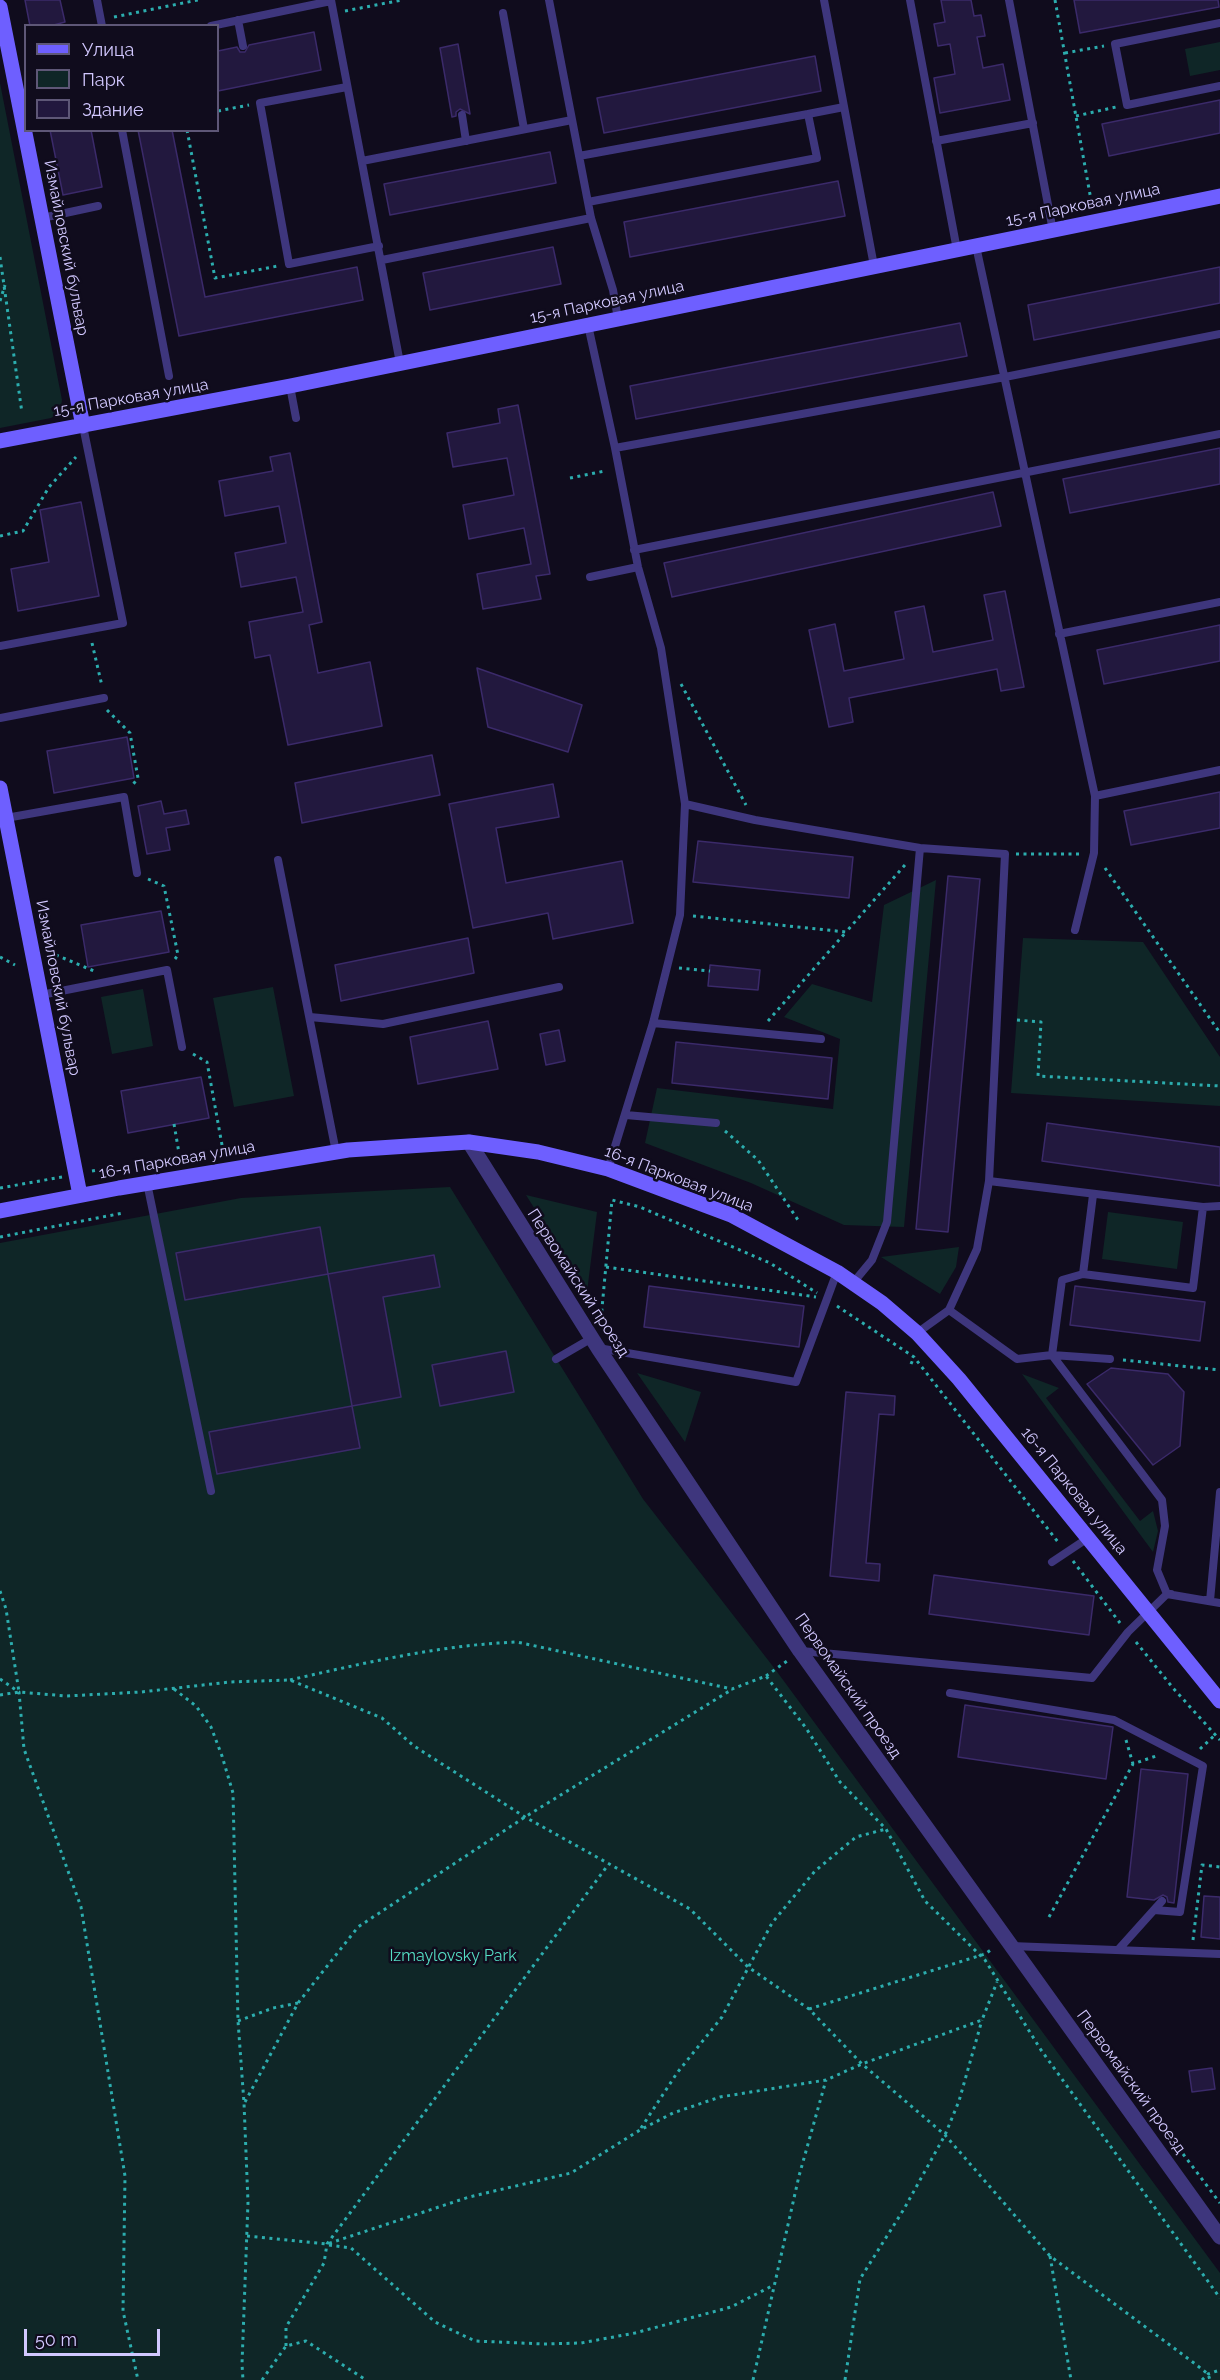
<!DOCTYPE html>
<html>
<head>
<meta charset="utf-8">
<style>
	body { margin:0 }
	#map { position:relative; width:1220px; height:2380px; overflow:hidden; background:#100c1d; font-family:Raleway,sans-serif }
	canvas { display:block }
	.legend { position:absolute; left:24px; top:24px; width:195px; height:108px; box-sizing:border-box; background:#100c1d; border:2px solid #5e5777; margin:0; padding:8px 10px; list-style:none; font-size:18px; color:#d2c8ff }
	.legend li { display:flex; align-items:center; gap:12px; height:30px }
	.legend b { width:30px; border:2px solid #5e5777 }
	.scale { position:absolute; left:24px; top:2329px; width:136px; height:27px; box-sizing:border-box; border:3px solid #d2c8ff; border-top:0; padding-left:8px; font-size:18px; line-height:21px; white-space:nowrap; color:#d2c8ff; -webkit-text-stroke:4px #100c1d; paint-order:stroke }
</style>
</head>
<body>
<div id="map">
<canvas width="1220" height="2380"></canvas>
<ul class="legend">
<li><b style="height:8px;background:#6e5fff"></b>Улица</li>
<li><b style="height:16px;background:#0f2627"></b>Парк</li>
<li><b style="height:16px;background:#22183e"></b>Здание</li>
</ul>
<div class="scale">50 m</div>
</div>
<script>
const g = document.querySelector('canvas').getContext('2d');
g.lineJoin = 'round';
function fillPath(path, color) {
  g.fillStyle = color;
  g.fill(path, 'evenodd');
}
function stroke(path, color, width, dash) {
  g.strokeStyle = color;
  g.lineWidth = width;
  g.lineCap = dash ? 'butt' : 'round';
  g.setLineDash(dash || []);
  g.stroke(path);
}
function label(font, color, halo, rows, align = 'center') {
  g.font = font + ' Raleway,sans-serif';
  g.lineWidth = 5;
  g.setLineDash([]);
  g.textBaseline = 'middle';
  g.strokeStyle = halo;
  g.fillStyle = color;
  for (const [text, x, y, turn = 0] of rows) {
    g.save();
    g.translate(x, y);
    g.rotate((+turn || 0) * Math.PI / 180);
    g.textAlign = isNaN(turn) ? turn : align;
    if (halo) g.strokeText(text, 0, 0);
    g.fillText(text, 0, 0);
    g.restore();
  }
}
const green = new Path2D(`
	M1220,42V70L1190,76L1185,49Z
	M0,83L62,400L60,412L51,418L0,428Z
	M936,880L904,1227L844,1225L751,1183L645,1143L657,1088L833,1109L840,1039L784,1017L812,984L872,1002L884,905Z
	M1023,938L1143,942L1220,1057V1106L1011,1093Z
	M273,987L294,1096L234,1107L213,998Z
	M143,989L153,1046L112,1054L101,997Z
	M450,1187L643,1499L775,1669L1220,2273V2380H0V1243L241,1198Z
	M526,1195L597,1212L587,1292Z
	M1108,1212L1183,1222L1177,1269L1102,1259Z
	M959,1247L956,1267L940,1294L881,1257Z
	M637,1373L701,1392L685,1442Z
	M1022,1374L1059,1388L1046,1398L1140,1521L1153,1511L1158,1531L1153,1552Z`);
const building = new Path2D(`
	M25,0H60L65,22L50,26H30Z
	M941,0H971L974,16L981,15L985,36L977,37L983,68L1003,64L1010,100L940,113L934,78L955,74L950,44L938,46L934,24L945,22Z
	M1074,0H1218L1219,7L1080,33Z
	M314,32L321,70L218,91V51L237,47L240,52H245L249,45Z
	M458,44L470,114L460,109L456,112V116L452,117L440,48Z
	M815,56L821,91L604,133L597,98Z
	M1220,100V133L1109,156L1102,124Z
	M50,130H91L102,187L63,195Z
	M138,130H172L205,297L357,267L363,300L179,336Z
	M550,152L556,183L390,215L384,184Z
	M838,181L845,216L630,257L624,222Z
	M553,247L561,284L430,310L423,273Z
	M1220,267V303L1034,340L1028,305Z
	M960,323L967,356L636,419L630,386Z
	M518,405L550,574L536,576L541,599L483,609L477,574L531,564L524,528L469,539L463,505L514,495L507,458L453,467L447,433L500,423L498,409Z
	M1220,448V484L1070,513L1063,479Z
	M290,453L322,622L309,625L318,673L370,662L382,726L288,745L270,655L255,658L249,622L303,612L296,577L241,587L235,553L286,543L279,506L225,516L219,481L273,471L270,457Z
	M993,492L1001,526L672,597L664,563Z
	M81,502L99,596L18,611L11,569L49,562L40,510Z
	M1005,591L1024,687L1001,691L997,669L849,698L853,722L829,727L809,630L835,624L844,671L904,659L895,612L924,606L933,652L993,640L984,595Z
	M1220,625V661L1104,684L1097,650Z
	M477,668L582,705L568,752L488,727Z
	M127,737L134,778L54,793L47,751Z
	M432,755L440,795L302,823L295,783Z
	M553,784L559,817L496,828L506,883L622,861L633,923L553,939L548,913L473,928L449,804Z
	M1220,792V828L1131,845L1124,811Z
	M161,801L164,814L186,810L189,824L166,828L170,850L147,854L138,806Z
	M698,841L853,857L849,898L693,882Z
	M948,876L980,879L948,1232L916,1229Z
	M161,911L169,952L88,967L81,925Z
	M468,938L474,973L341,1001L335,965Z
	M710,965L760,970L758,990L708,986Z
	M488,1021L498,1069L418,1084L410,1037Z
	M559,1030L565,1061L546,1065L540,1034Z
	M676,1042L832,1058L828,1099L672,1083Z
	M201,1077L209,1118L128,1133L121,1091Z
	M1047,1123L1220,1147V1186L1042,1161Z
	M320,1227L328,1274L185,1300L176,1253Z
	M434,1255L440,1287L383,1297L401,1397L352,1406L328,1274Z
	M649,1286L804,1306L799,1347L644,1327Z
	M1075,1286L1205,1302L1200,1341L1070,1325Z
	M506,1351L514,1392L440,1406L432,1365Z
	M1111,1368L1168,1374L1184,1392L1180,1446L1153,1465L1087,1384Z
	M846,1392L895,1396L894,1415L879,1414L866,1563L880,1564L879,1581L830,1576Z
	M352,1406L360,1448L217,1474L209,1432Z
	M934,1575L1094,1596L1089,1635L929,1614Z
	M965,1705L1113,1727L1106,1779L958,1757Z
	M1141,1769L1188,1774L1174,1903L1168,1902L1167,1897L1163,1895L1154,1900L1127,1897Z
	M1204,1896L1220,1897V1939L1201,1937Z
	M1212,2068L1215,2089L1192,2092L1189,2071Z`);
const path = new Path2D(`
	M1055,0L1091,200
	M345,11L402,0
	M114,17L198,0
	M1065,53L1104,46
	M218,111L249,105
	M1076,116L1116,107
	M187,130L215,278L278,266
	M0,257L22,413
	M0,301L5,285
	M570,478L605,471
	M0,536L23,531L49,487L76,457
	M92,643L102,686
	M681,684L746,805
	M107,710L130,733L138,778L131,787
	M1016,854H1082
	M1105,868L1220,1033
	M148,879L164,886L178,955L175,959
	M693,916L846,932L905,865
	M49,952L94,971
	M0,957L15,965
	M679,968L710,971
	M1017,1020L1041,1022L1038,1076L1220,1086
	M768,1021L846,932
	M193,1054L207,1062L222,1145
	M174,1124L179,1153
	M725,1131L758,1160L798,1220
	M92,1171L115,1167
	M0,1188L62,1177
	M0,1237L123,1213
	M606,1267L816,1297
	M837,1306L914,1357L1058,1542
	M601,1319L612,1200L640,1207L770,1263L817,1293
	M1123,1360L1220,1370
	M911,1364L914,1357
	M1073,1561L1120,1623
	M0,1591L6,1609L19,1692
	M1136,1642L1173,1688L1220,1740
	M766,1676L787,1661
	M0,1679L19,1692L24,1749L81,1907L125,2176L123,2311L138,2380
	M290,1680C364,1663 440,1645 517,1642L732,1689L766,1676L806,1728L840,1782L886,1829L925,1901L985,1960L1041,2050L1220,2298
	M174,1689L196,1706L211,1727L222,1756L233,1793L238,2021L244,2103L248,2202L242,2364L243,2380
	M0,1695L19,1692L67,1696L141,1692L230,1682L290,1680L382,1718L414,1746L525,1817L690,1909L748,1967L809,2009L862,2064L945,2135L1050,2256L1194,2363L1208,2374L1210,2380
	M1126,1740L1133,1764
	M1200,1749L1215,1735
	M1049,1917L1133,1764L1156,1756
	M1193,1940L1202,1865L1220,1867
	M809,2009L985,1954L992,1949
	M238,2021L273,2008L298,2003
	M245,2102L298,2003L358,1927L525,1817L731,1690
	M641,2128L677,2073L722,2017L772,1923L815,1871L856,1837L886,1829
	M1174,2142L1220,2203
	M247,2236L327,2244L469,2197L571,2173L640,2130L673,2113L720,2097L826,2080L862,2064L982,2020L997,1982
	M329,2245L351,2248L435,2322L475,2341L544,2344L581,2343L635,2333L731,2307L774,2285
	M1050,2256L1071,2380
	M286,2346V2327L324,2263L327,2244L608,1865
	M262,2380L286,2346L306,2341L366,2380
	M753,2380L799,2176L826,2080
	M845,2380L860,2279L904,2209L945,2135L959,2101L982,2020
	M1202,2380L1208,2374L1220,2370`);
const lane = new Path2D(`
	M97,0L102,26
	M331,0L400,363
	M549,0L591,218L613,290L618,319
	M824,0L874,266
	M910,0L957,250
	M1009,0L1053,231
	M503,13L524,129
	M238,20L243,46
	M1220,23L1115,44L1127,105L1220,86
	M211,26L331,1
	M347,87L260,103L289,264L379,246
	M808,114L844,107
	M462,115L466,141
	M122,130L169,376
	M936,141L1033,123
	M579,156L808,114L817,158L588,202
	M362,161L572,120
	M42,218L98,206
	M976,246L1095,796L1220,770
	M382,260L591,218
	M588,325L615,448L638,567L661,648L685,804L680,915L653,1023L608,1169
	M290,386L296,418
	M615,448L1005,377L1220,334
	M634,550L1220,434
	M590,577L638,567
	M1059,634L1220,602
	M0,646L123,623L83,426
	M0,718L104,698
	M685,804L755,820L920,848L1005,854L989,1181L977,1249L949,1310L917,1333
	M6,818L124,797L137,873
	M278,860L336,1152
	M1075,930L1094,853L1095,796
	M41,995L167,970L182,1047
	M310,1017L383,1024L559,987
	M653,1023L821,1039
	M626,1115L716,1123
	M989,1181L1203,1207L1193,1288L1083,1274L1062,1280L1052,1355L1162,1500L1165,1526L1157,1570L1167,1594L1220,1603
	M147,1183L211,1491
	M1203,1207L1220,1206
	M1083,1274L1093,1195
	M853,1283L872,1260L887,1222L920,848
	M949,1310L1017,1359L1052,1355L1110,1359
	M598,1348L796,1382L837,1272
	M556,1359L592,1338
	M1052,1562L1088,1538
	M1205,1600L1210,1601L1220,1492
	M801,1651L1092,1678L1128,1632L1167,1594H1171
	M950,1693L1114,1720L1203,1766L1180,1912L1154,1910
	M1011,1946L1220,1954
	M1118,1950L1162,1901`);
const street = new Path2D(`
	M469,1142L598,1348L800,1651L1220,2237`);
const secondary = new Path2D(`
	M0,7L83,426
	M0,441L290,386L1220,196
	M0,788L80,1195
	M0,1211L119,1188L348,1150L469,1142L538,1152L608,1169L731,1215L837,1272L882,1303L917,1333L959,1379L1220,1701`);
const streetNames = [
	["15-я Парковая улица",1083,205,-12],
	["Измайловский бульвар",66,248,79],
	["15-я Парковая улица",607,302,-12],
	["15-я Парковая улица",131,398,-10],
	["Измайловский бульвар",58,988,79],
	["16-я Парковая улица",177,1160,-10],
	["16-я Парковая улица",679,1179,21],
	["Первомайский проезд",578,1283,57],
	["16-я Парковая улица",1074,1491,51],
	["Первомайский проезд",848,1686,55],
	["Первомайский проезд",1131,2082,54]
];
const parkNames = [
	["Izmaylovsky Park",453,1956]
];
fillPath(green, '#0f2627');
fillPath(building, '#22183e');
stroke(building, '#3b2a6a', 1.5);
stroke(path, '#2cadae', 3, [3, 4.5]);
stroke(lane, '#3e367d', 8);
stroke(street, '#3e367d', 15);
stroke(secondary, '#6e5fff', 15);
label('16px', '#d2c8ff', '#100c1d', streetNames);
label('16px', '#55dec5', '#100c1d', parkNames);
</script>
</body>
</html>
